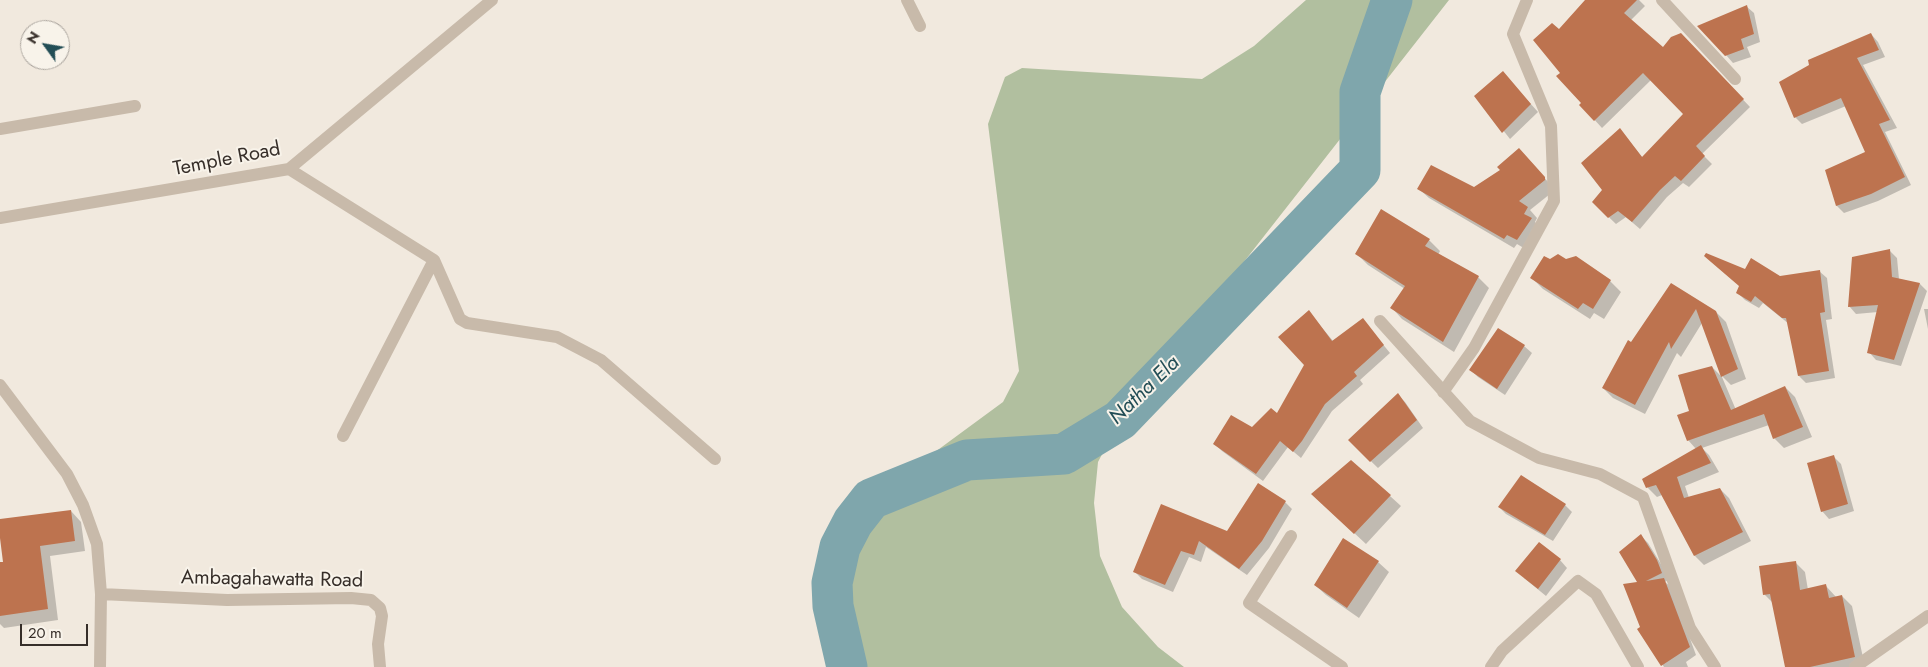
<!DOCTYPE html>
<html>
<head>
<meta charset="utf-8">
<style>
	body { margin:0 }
	#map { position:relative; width:1928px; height:667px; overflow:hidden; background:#f1e9de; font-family:Jost,sans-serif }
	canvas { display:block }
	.north { position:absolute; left:20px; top:20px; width:50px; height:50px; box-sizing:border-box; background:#f8f3ea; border:1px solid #aaa49d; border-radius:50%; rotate:302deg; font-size:14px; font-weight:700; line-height:20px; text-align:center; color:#362e29 }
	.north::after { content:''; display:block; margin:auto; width:18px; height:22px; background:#224d55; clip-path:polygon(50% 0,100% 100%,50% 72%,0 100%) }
	.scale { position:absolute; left:20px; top:624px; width:68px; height:22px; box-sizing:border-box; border:2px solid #362e29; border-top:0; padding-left:6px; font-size:15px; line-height:18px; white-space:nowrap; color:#362e29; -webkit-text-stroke:4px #f8f3ea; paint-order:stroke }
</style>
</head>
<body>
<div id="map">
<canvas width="1928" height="667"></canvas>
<div class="north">N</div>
<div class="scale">20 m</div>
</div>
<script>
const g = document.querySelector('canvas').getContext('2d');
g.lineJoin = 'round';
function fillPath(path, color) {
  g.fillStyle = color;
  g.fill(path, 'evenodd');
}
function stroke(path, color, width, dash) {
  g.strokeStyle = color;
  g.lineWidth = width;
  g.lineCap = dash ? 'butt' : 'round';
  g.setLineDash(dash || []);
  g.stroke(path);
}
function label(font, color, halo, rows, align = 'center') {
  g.font = font + ' Jost,sans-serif';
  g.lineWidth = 4;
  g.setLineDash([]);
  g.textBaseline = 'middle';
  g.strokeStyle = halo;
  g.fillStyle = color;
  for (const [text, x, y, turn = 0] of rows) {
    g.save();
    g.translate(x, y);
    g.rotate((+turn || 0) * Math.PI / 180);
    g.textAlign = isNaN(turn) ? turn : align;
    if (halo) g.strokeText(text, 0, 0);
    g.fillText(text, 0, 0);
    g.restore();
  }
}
const green = new Path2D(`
	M1306,0H1449L1120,420L1098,462L1094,503L1100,556L1122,607L1158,647L1184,667H847L833,606L832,583L840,547L853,522L871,499L1003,402L1019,371L988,124L1005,77L1022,68L1202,79L1254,46Z`);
const shadow = new Path2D(`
	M1587,0H1639L1645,6L1631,20L1663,49L1681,34L1750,107L1702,154L1712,164L1689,187L1683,183L1667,197L1640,229L1626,217L1616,224L1593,202L1604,190L1620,130L1643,158L1685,114L1651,80L1602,128L1581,105L1583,103L1562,73L1559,31Z
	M1746,6L1754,13L1760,42L1747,47L1751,57L1733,63L1726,55Z
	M1871,34L1878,42L1885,57L1863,65L1897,128L1885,132L1911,185L1878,201L1844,213L1837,206L1826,171L1866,153L1846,106L1802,124L1795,117Z
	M1503,73L1538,112L1510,139L1476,96Z
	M1529,160L1555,190L1530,210L1537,218L1535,222L1541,229L1527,250L1517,244L1514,248L1429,198L1418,188H1474Z
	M1381,211L1429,240L1440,251L1438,255L1478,277L1489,288L1454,352L1402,319L1392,308L1405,289L1368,265L1357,254Z
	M1890,251L1897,258L1899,279L1920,284L1927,291L1901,366L1876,360L1869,352L1878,312L1856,314L1849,306Z
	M1746,271L1780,277L1819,271L1827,278L1832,319L1826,320L1835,378L1806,383L1799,376L1789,324L1763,303L1759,308L1745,300L1738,293Z
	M1532,278L1610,281L1621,292L1604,319L1594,313L1590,319L1543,289Z
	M1671,284L1716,312L1726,322L1746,379L1731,385L1722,376L1702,323L1681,357L1677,353L1645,414L1613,398L1603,388Z
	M1924,309H1928V329Z
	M1309,312L1333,341L1363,320L1390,353L1360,380L1363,384L1332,411L1301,458L1288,447L1263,481L1222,451L1215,444L1253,429L1277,415L1306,365Z
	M1524,346L1532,353L1505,395L1478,377L1471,370Z
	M1712,367L1722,377L1736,410L1785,387L1795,397L1812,437L1784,448L1774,438L1769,425L1702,448L1709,455L1719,472L1685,486L1689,498L1720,489L1729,498L1751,541L1704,565L1695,556L1662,495L1657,497L1648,488L1643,479L1696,449L1688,440L1691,412Z
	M1398,395L1405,402L1423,428L1378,468L1349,440Z
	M1833,456L1841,464L1854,511L1829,519L1822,511Z
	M1390,496L1401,506L1366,544L1323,504Z
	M1285,502L1292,509L1269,548L1247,575L1206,547L1201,562L1189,557L1173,592L1142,579L1135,572L1161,506L1227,533Z
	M1565,505L1572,512L1553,541L1506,514L1499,507Z
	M71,511L81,522L85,551L50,556L58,620L4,628L0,624V563H5L0,520Z
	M1641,536L1648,543L1664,569L1668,580L1665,582L1671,587L1696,655L1686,662L1688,667H1664L1638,630L1642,627L1639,583Z
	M1560,560L1567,568L1546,596L1524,578Z
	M1378,562L1389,572L1359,618L1326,595L1315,585Z
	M1795,562L1805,572L1808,590L1826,586L1836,597L1842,596L1852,606L1865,667H1787L1773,603L1764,594Z`);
const river = new Path2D(`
	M847,667L833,606L832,583L840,547L853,522L871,499L967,460L1064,454L1120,420L1360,170V92L1392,0`);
const building = new Path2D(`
	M1585,0H1637L1624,13L1663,47L1671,37L1681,33L1744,99L1696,146L1705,156L1681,181L1675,176L1660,190L1632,222L1618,211L1608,218L1592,202L1602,190L1581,163L1620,128L1642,157L1683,114L1643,73L1594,121L1579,105L1581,103L1556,76L1560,73L1533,40L1552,23L1559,29Z
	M1747,5L1754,34L1741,39L1744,49L1725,56L1697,26Z
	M1871,33L1879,50L1857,58L1890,120L1879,124L1905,177L1871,194L1836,206L1825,170L1865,152L1841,98L1794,118L1779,82L1809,65L1808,60Z
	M1503,71L1531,104L1502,133L1474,96Z
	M1519,148L1545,177V180L1519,201L1528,207L1524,214L1532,218L1517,240L1507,235L1504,239L1417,189L1431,165L1474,187L1500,170L1497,167Z
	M1381,209L1430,239L1425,246L1479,276L1443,342L1390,308L1405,286L1355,254Z
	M1890,249L1892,277L1920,283L1894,360L1867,353L1878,305L1848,307L1852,257Z
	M1706,253L1745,269L1751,258L1780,276L1820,270L1825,312L1820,313L1829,371L1798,376L1786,318H1782L1755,296L1751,302L1736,293L1739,286L1704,256Z
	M1558,254L1566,259L1576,256L1611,280L1593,309L1583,303L1578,309L1530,278L1544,256L1550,259Z
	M1671,283L1716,311L1738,369L1721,377L1696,309L1671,349L1669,342L1635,405L1602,388L1628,340L1631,342Z
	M1309,310L1332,341L1363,318L1384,345L1354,372L1357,376L1325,404L1302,441L1293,452L1280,441L1256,474L1213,444L1231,415L1252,427L1271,408L1277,413L1304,365L1278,337Z
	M1498,328L1525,345L1497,389L1469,370Z
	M1712,366L1731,410L1785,386L1803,427L1773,439L1764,414L1687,441L1677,415L1689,411L1678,375Z
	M1398,393L1417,420L1370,462L1348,440Z
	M1701,445L1711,463L1677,477L1684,498L1720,488L1743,532L1694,556L1656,485L1646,488L1642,479Z
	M1834,455L1848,504L1821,512L1807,463Z
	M1351,460L1391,495L1354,534L1311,494Z
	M1521,475L1566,504L1545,535L1498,507Z
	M1258,483L1286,501L1262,541L1239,569L1199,541L1194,555L1181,551L1165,585L1133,572L1161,504L1227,531Z
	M71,510L75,541L40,546L48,609L0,616V562H3L0,538V519Z
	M1641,534L1657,560L1662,573L1646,581L1664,578L1690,647L1661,666L1637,629L1640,627L1623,584L1637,582L1619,552Z
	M1343,538L1379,561L1347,608L1314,585Z
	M1539,542L1561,559L1538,589L1515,571Z
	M1796,561L1800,590L1826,584L1829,598L1842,595L1855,657L1810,667H1785L1770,594L1763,595L1759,566Z`);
const minor = new Path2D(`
	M907,0L920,26
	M1662,0L1735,79
	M0,129L135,106
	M289,169L434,260L460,319L467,323L557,337L601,360L715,459
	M0,218L289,169L492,0
	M1380,321L1470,421L1539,458L1600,474L1643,497L1690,628L1715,667
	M0,385L67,474L83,505L97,544L101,594L100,667
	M1443,392L1474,348L1554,201L1551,126L1513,34L1527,0
	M343,436L434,260
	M1291,536L1249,603L1342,667
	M101,594L227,600L351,598L371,600L380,608L382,616L378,644L380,667
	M1491,667L1502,651L1578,581L1596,594L1638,667
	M1855,667L1928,616`);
const streetNames = [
	["Temple Road",227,160,-11],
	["Ambagahawatta Road",272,580,1]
];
const waterNames = [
	["Natha Ela",1145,391,-44]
];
fillPath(green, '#b1bf9f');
fillPath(shadow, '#0003');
stroke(river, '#7fa6ac', 41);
fillPath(building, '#bd734f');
stroke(minor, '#c8baaa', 12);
label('20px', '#362e29', '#f8f3ea', streetNames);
label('italic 21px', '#224d55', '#f8f3ea', waterNames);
</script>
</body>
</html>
